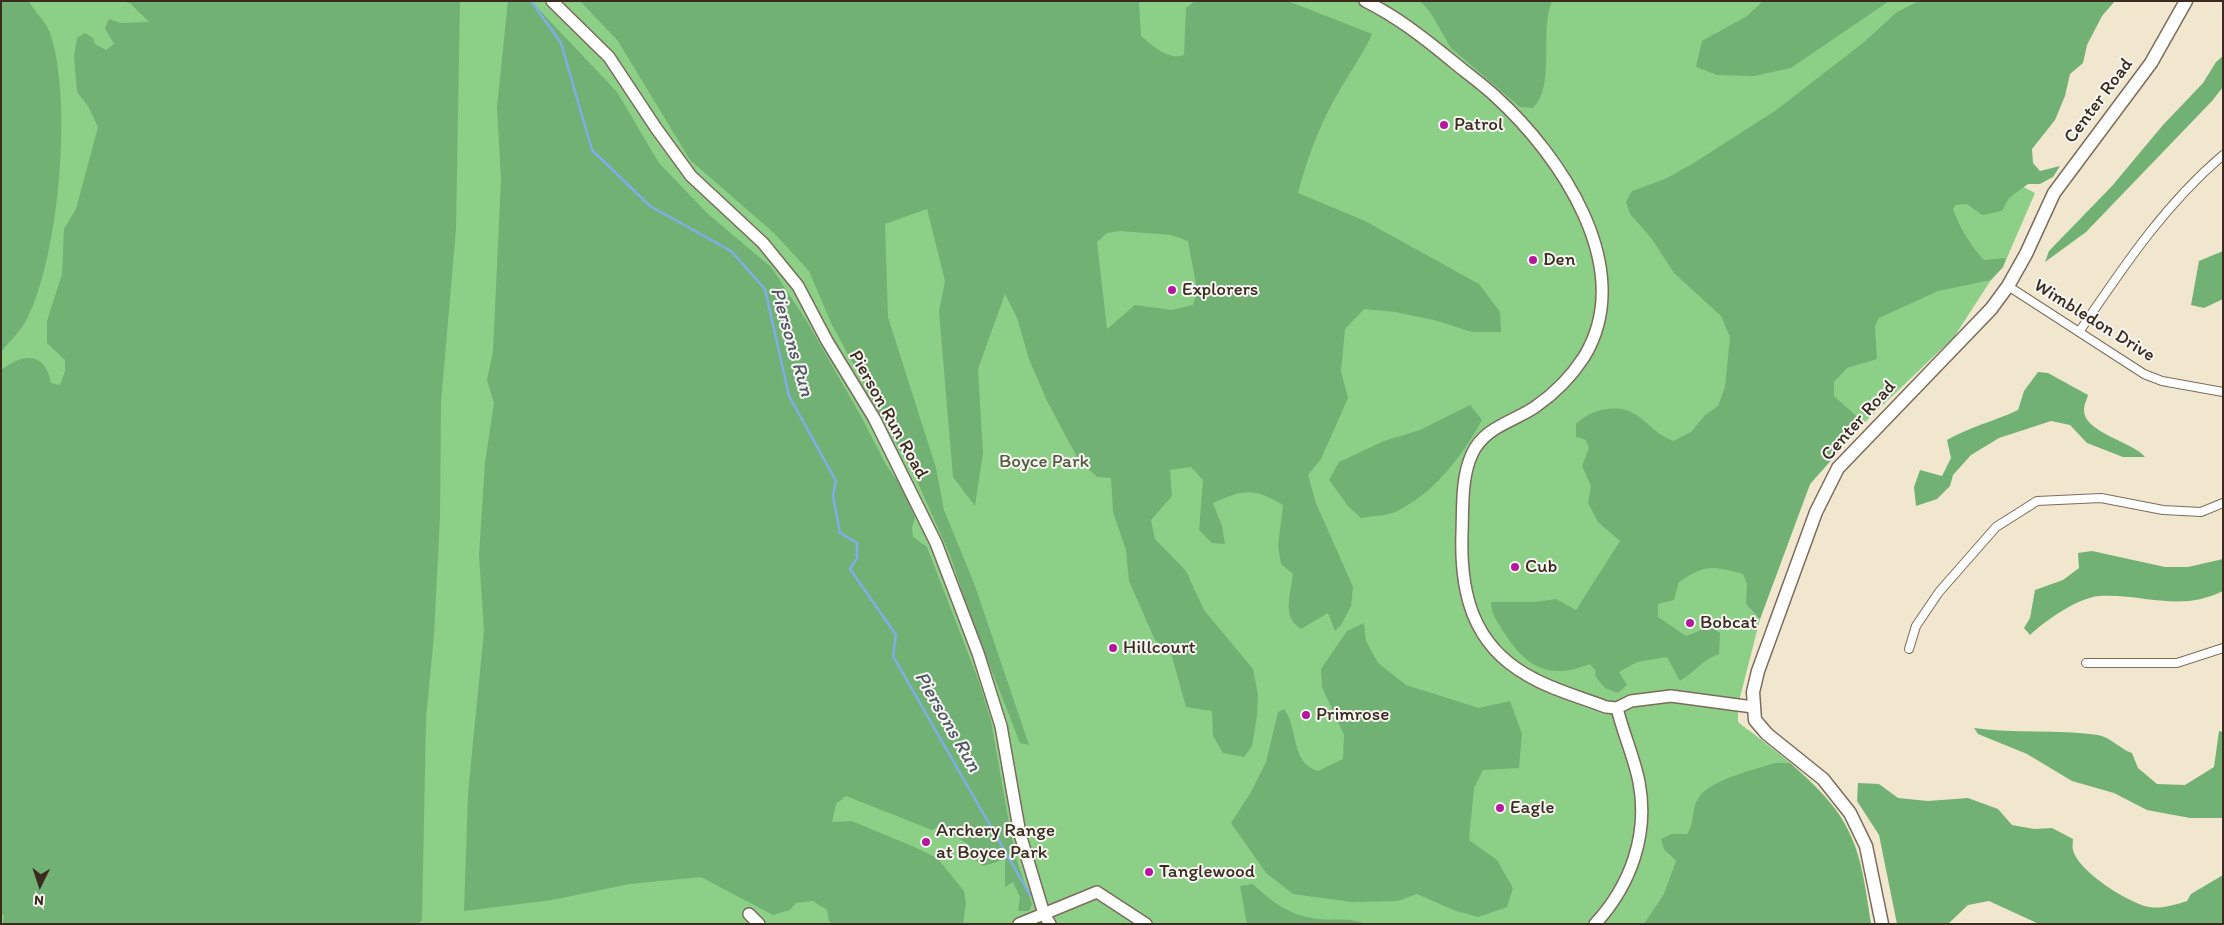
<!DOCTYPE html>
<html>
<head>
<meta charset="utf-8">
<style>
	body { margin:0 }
	#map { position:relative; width:2224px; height:925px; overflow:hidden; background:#f1e6ce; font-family:Itim,sans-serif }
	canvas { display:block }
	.frame { position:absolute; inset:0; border:2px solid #3b2a1e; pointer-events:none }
	.north { position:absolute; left:15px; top:860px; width:50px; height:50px; -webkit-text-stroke:4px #f6f6f2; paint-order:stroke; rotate:184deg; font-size:14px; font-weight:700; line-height:20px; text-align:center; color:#3b2a1e }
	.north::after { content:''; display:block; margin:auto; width:18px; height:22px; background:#3b2a1e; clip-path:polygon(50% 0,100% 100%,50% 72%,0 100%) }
</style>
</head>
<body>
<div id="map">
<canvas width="2224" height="925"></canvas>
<div class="frame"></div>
<div class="north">N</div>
</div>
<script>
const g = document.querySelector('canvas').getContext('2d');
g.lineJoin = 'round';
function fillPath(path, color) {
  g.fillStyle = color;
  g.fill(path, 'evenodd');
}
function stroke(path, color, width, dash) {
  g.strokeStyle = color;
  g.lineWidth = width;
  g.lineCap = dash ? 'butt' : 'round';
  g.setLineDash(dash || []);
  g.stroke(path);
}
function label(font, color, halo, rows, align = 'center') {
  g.font = font + ' Itim,sans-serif';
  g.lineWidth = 4;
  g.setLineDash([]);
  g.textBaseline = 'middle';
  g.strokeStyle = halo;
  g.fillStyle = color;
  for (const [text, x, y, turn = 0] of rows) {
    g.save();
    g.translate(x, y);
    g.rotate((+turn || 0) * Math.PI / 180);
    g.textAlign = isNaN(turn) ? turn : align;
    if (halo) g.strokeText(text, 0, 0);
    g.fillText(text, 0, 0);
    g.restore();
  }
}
const green = new Path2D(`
	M1,1H2086L1993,171L2035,193L2003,267L1991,280L1954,337L1864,423L1810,484L1760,619L1738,705V722C1780,755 1829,787 1852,838C1864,864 1866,896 1871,924H1Z`);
const forest = new Path2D(`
	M1,1H29C34,12 46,21 50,33C73,100 59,256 27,319C21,331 9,342 1,352Z
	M124,1H460L456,229L441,402L440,517L434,635L426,719L422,921L416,924H3L4,916L1,913V370C23,353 45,351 51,383L60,385L65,371V360L47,343V321L62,274L64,229L76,209L98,127L88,106L77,92L74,56L77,38L85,33L93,38L95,44L106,50L114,44L105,28L109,19L121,23L149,22L131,4Z
	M508,1H531L617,92L659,163L708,214L771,267L806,320L862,418L886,465L902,487L915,517L912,528L913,537L927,547L978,679L991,721L1010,829L1018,864L1032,904L1029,911H1018L1020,897L1013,882L1005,887V859L984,866L967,855L968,844L939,826L932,830L846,796L836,804L832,822L852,821L919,849L938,859L964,891L966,903L963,924H833L829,921L827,910L813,901L796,903L790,910L773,915L701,877L630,884L552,900L464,911L468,793L484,631L479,555L485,463L494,403L487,380L493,351L501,180L497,107Z
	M580,1H1139L1141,36C1152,45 1169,61 1184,55L1186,8L1195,1H1288L1372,34C1361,59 1344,80 1332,104C1317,132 1306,162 1298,193L1365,221L1479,284L1500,312L1501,332H1472L1434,320L1395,312L1364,309L1345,329L1341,371L1348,398L1321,459L1308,475L1316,503L1353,587L1351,606L1341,625L1335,631L1328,613L1301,629C1281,617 1291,593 1293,574L1281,564L1278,546L1283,505C1252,487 1244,490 1213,503L1222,526L1225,544L1212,543L1199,530L1203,480L1191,467L1170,470L1172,496L1151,520L1155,539L1186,571L1204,610L1253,669L1258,695L1257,716L1252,746L1244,757L1223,753L1213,736L1212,711L1186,707L1171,653L1155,640L1129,581L1126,550L1113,512L1111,478L1097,477L1078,459L1047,401L1029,359L1017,318L1005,294L978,369L983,453L975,506L953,477L939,311L945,281L927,209L885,224L888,317L936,468L944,510L974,583L1029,745L1020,743L971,618L950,555L917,481L832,325L809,271L774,233L690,160L618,41ZM1120,231L1171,235L1188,241L1197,290L1193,305L1172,310L1135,305L1107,329L1097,242L1107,233Z
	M1420,1H1552C1539,32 1556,86 1533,108L1520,107L1451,48L1430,12Z
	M1763,1H1889L1791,68L1754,76L1717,75L1696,67L1702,41L1747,16Z
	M1919,1H2115L2102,16L2087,45L2083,63L2070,74L2065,96L2055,120L2032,149L2033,163L2040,171L2060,166L2053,177L2040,184H2028L2009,198L2002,211L1982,215L1967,204L1956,205L1953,209C1960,228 1970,245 1984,260L2006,258L2003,267L1991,280L1938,291L1879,318L1875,326L1877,359L1847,368L1834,382V396L1864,423L1810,484L1760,619L1746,604L1747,584L1743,574C1711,566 1707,564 1679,582L1674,600L1658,604V617L1686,636L1699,631L1704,623L1720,633L1719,654C1702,660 1695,672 1680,681L1667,657L1637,662L1619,672L1627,685L1618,693L1605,688L1595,676L1596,671L1590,664C1550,680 1527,668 1505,634C1498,623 1491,614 1491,602H1535L1556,599L1576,610L1620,541L1598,522L1588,503L1591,486L1582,466L1589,448L1586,440L1576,437V424C1590,409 1620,402 1638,416C1652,426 1656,434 1673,441L1691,432L1705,415L1718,406L1725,387L1730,337L1721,316L1674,273L1652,239L1630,214L1626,202L1632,191L1665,179L1692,164L1775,111L1863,43L1897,12Z
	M2223,56V87L2212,101L2086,232L2045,262L2049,251L2112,186L2163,125L2203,83L2216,62Z
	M2223,251V299L2204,308L2191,305L2199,261Z
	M2038,372L2048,373L2088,395C2087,399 2084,405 2084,410C2084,433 2132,441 2145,457H2123L2087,443L2070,425L2051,421L1999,438L1971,455L1953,475L1950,486L1937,499L1916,506L1914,487L1920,470L1942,476L1951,458L1947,440C1969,427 1995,421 2018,410L2024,391Z
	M1470,405L1482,420C1463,455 1433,495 1395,512C1386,516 1371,516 1361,518L1348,506L1329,480L1339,462L1384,441L1420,430Z
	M2092,551L2165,567H2188L2223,559V591C2179,613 2143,593 2099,596C2077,598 2045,621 2030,635L2024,628L2030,618L2035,590L2063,580L2079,568L2078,553Z
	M1364,623L1366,641L1378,663L1406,685L1479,708L1510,701L1522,734L1519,768L1483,770L1474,788L1469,840L1497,860L1513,888L1507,907L1478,917L1456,911L1417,894L1398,901L1352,902L1293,894L1266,873L1231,823L1251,792L1266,762L1278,712L1284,709C1298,727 1291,764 1318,771L1343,759L1344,735L1322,687L1321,669L1347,631Z
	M1974,728C2015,734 2057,729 2098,735C2110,737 2120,749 2132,753L2138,768L2157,784L2185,785L2214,767L2219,731L2223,732V818H2190L2147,810L2114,793L2072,781L2027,754L1978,734Z
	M1775,763H1790C1806,778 1823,793 1836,810C1860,842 1865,886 1871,924H1644L1664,894L1676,861L1664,849L1661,839L1672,834H1687C1695,823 1691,808 1699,797C1712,779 1754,770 1775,763Z
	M1858,783L1879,784L1898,798L1928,801L1968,798L1998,809L2012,825L2034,829L2052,828L2073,839C2073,842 2072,847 2073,850C2078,871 2128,903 2149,907C2162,909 2174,905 2187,901L2191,894L2223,875V924H2039L1989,901L1968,905L1948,924H1897L1879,835L1857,801Z
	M1253,884C1272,902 1290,916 1318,919C1334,921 1349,917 1365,924H1247L1240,886Z`);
const stream = new Path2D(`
	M531,1L561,43L592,150L650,206L731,251L765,289L789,396L836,481L833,496L840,533L857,543V558L850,569L896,635L893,656L1030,895`);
const street = new Path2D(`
	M2008,286L2144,374L2162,381L2223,392
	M2079,332C2122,269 2164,205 2223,155
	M1909,649L1916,626L1939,592L1996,527L2037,501L2101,498L2163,510L2201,512L2223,503
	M2086,663H2177L2223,648`);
const secondary = new Path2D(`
	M552,1L609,57L656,128L691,176L763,243L798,286L827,341L874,418L936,543L978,653L1001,726L1020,834L1044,914L1050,924
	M1365,1C1396,16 1424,38 1451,60C1465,72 1481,83 1495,96C1560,155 1638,268 1584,357C1571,377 1554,394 1535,407C1513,422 1484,427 1472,454C1461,478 1463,507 1462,533C1460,592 1472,644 1527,675C1550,689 1580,697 1606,707L1617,708L1631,701L1671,696L1753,707
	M749,914L759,924
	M1019,924L1097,892L1146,924
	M1595,924C1631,885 1649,834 1639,782C1634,757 1623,733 1617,708`);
const primary = new Path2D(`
	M1882,924L1866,846L1850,813L1823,779L1767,734L1755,720L1753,692L1758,671L1816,512L1838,468L1991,309L2008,286L2026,254L2054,193L2151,63L2186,1`);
const markers = [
	[1444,125,5,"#b5179e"],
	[1533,260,5,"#b5179e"],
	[1172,290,5,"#b5179e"],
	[1515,567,5,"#b5179e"],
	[1690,623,5,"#b5179e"],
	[1113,648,5,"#b5179e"],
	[1306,715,5,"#b5179e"],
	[1500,808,5,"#b5179e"],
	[926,842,5,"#b5179e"],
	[1149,872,5,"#b5179e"]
];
const streetNames = [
	["Center Road",2099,101,-53],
	["Wimbledon Drive",2094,321,32],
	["Pierson Run Road",888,415,61],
	["Center Road",1859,421,-48]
];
const poiNames = [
	["Patrol",1454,125],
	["Den",1543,260],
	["Explorers",1182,290],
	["Cub",1525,567],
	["Bobcat",1700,623],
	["Hillcourt",1123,648],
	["Primrose",1316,715],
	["Eagle",1510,808],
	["Archery Range",936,831],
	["at Boyce Park",936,853],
	["Tanglewood",1159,872]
];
const parkNames = [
	["Boyce Park",1044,462]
];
const waterNames = [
	["Piersons Run",791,342,74],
	["Piersons Run",947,722,60]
];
fillPath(green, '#8ccf87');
fillPath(forest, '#71b274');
stroke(stream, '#7fade9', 2.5);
stroke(street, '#7b6c5c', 10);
stroke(secondary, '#7b6c5c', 14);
stroke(primary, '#7b6c5c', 15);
stroke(street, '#fff', 8);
stroke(secondary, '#fff', 11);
stroke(primary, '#fff', 12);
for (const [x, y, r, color] of markers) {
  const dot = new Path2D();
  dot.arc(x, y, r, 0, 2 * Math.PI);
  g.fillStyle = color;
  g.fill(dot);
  stroke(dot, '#f6f6f2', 2);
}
label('19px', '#3b2a1e', '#f6f6f2', streetNames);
label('19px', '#3b2a1e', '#f6f6f2', poiNames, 'left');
label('19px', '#535c3e', '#f6f6f2', parkNames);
label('italic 20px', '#535865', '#f6f6f2', waterNames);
</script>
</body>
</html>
